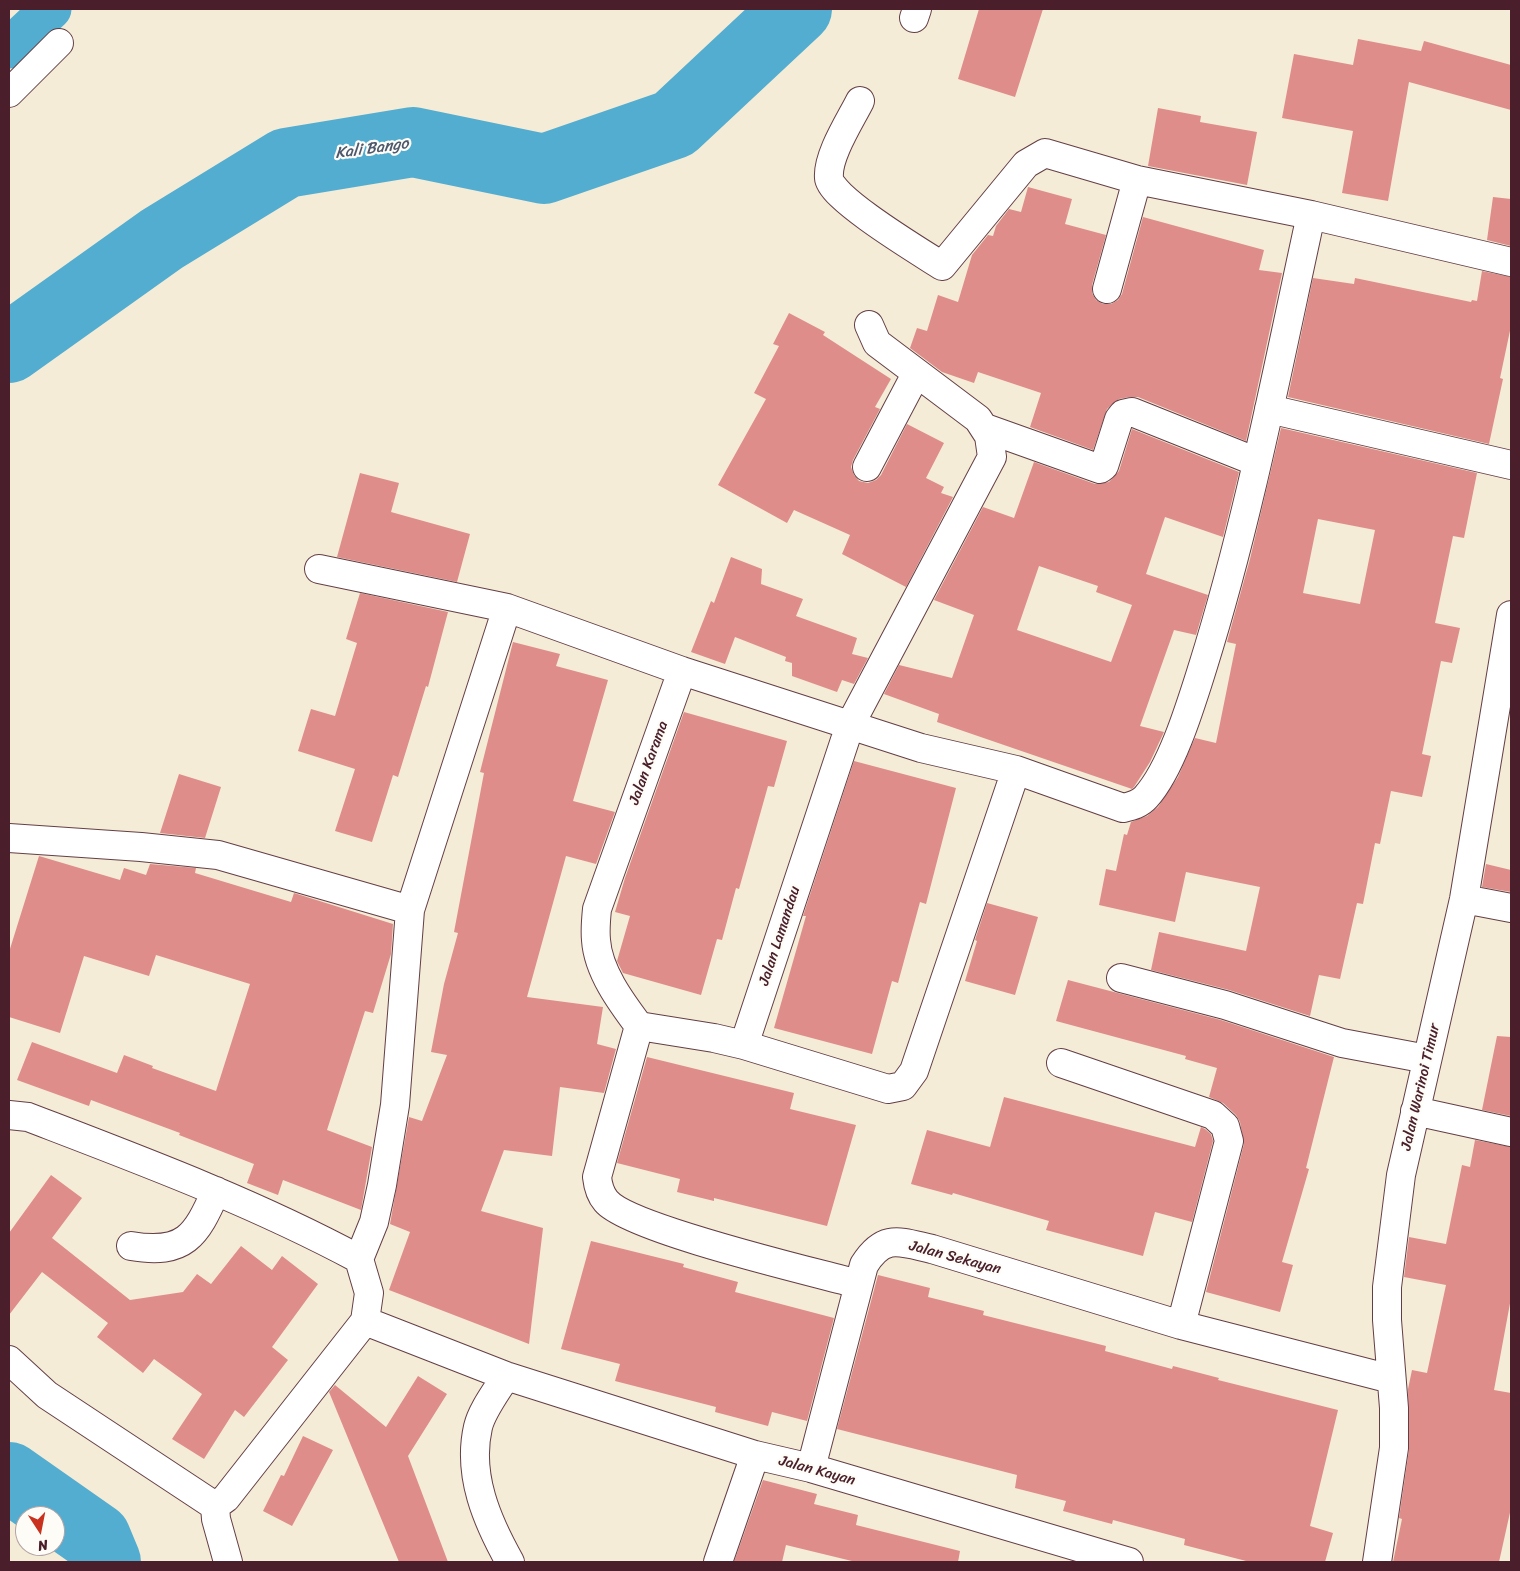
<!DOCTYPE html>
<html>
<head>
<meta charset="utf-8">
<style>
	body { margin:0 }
	#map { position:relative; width:1520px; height:1571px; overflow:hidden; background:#f4ecd7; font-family:Sriracha,sans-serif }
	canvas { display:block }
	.frame { position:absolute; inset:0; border:10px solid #4a1f2b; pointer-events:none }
	.north { position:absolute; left:15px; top:1506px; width:50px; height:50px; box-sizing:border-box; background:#fdfcf7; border:1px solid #b5a4a5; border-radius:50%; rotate:169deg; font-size:14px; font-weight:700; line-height:20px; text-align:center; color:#4a1f2b }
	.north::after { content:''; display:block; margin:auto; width:18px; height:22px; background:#c8321e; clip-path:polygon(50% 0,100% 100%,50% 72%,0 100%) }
</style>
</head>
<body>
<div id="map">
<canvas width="1520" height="1571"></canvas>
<div class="frame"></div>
<div class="north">N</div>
</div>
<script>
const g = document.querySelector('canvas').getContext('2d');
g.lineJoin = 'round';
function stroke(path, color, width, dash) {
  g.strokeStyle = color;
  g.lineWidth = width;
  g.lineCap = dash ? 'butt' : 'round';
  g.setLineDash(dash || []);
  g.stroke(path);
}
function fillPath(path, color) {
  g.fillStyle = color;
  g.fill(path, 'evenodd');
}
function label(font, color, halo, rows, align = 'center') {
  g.font = font + ' Sriracha,sans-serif';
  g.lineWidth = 4.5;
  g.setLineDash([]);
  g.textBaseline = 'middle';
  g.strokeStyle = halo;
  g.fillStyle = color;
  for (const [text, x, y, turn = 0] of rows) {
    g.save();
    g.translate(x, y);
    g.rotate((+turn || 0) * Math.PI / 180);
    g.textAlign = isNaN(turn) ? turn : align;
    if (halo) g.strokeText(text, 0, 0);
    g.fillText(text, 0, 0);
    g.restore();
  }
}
const canal = new Path2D(`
	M9,48L51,9`);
const river = new Path2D(`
	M9,348L162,239L286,163L413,142L544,169L674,124L797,9
	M9,1477L96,1538L106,1562`);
const building = new Path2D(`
	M979,9H1043L1015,97L958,79Z
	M1358,39L1421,51L1424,41L1511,65V110L1409,82L1388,201L1342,193L1353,131L1282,118L1294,54L1353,65Z
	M1158,108L1201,116L1200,122L1257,132L1247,185L1148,166Z
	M1028,187L1072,199L1065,224L1106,235L1092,285V293L1096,300L1103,304H1111L1118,300L1122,294L1143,217L1264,250L1259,270L1282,273L1246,441L1138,397H1129L1119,399L1107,409L1093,450L1030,427L1041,393L978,372L974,383L942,372L910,348L917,328L927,331L938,295L958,302L972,255L988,235L993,236L996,226L1009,209L1021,212Z
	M1493,197L1511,199V246L1487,240Z
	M1482,271L1511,277V326L1500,378L1503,379L1489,444L1288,397L1313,278L1354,284L1355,278L1471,302L1472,300L1477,301Z
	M789,313L825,332L823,335L891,379L875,407L880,409L853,460L851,467L854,475L859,481L868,483L876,480L881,475L907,424L944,443L926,478L944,487L941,493L953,497L906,587L842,554L850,535L794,510L787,523L718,485L766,399L754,393L779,346L773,344Z
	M1281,428L1477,473L1464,538L1453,536L1435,623L1460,628L1452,663L1441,661L1422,754L1431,756L1422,797L1391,791L1380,844L1375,843L1363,904L1357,903L1340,979L1319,975L1310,1016L1229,990L1151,970L1159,932L1246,951L1260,887L1186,872L1175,922L1099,905L1106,869L1116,871L1124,834L1127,835L1131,822L1147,816L1158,807L1178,777L1195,738L1216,743L1236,644L1227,642L1250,559ZM1318,519L1375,530L1360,604L1303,593Z
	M1132,429L1239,472L1223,537L1165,517L1146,574L1208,595L1196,635L1174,630L1140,726L1164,732L1150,762L1134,787L1132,789L937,722L939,714L884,694L899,665L952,678L974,615L934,600L983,507L1014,518L1034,462L1095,484L1109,482L1119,471ZM1039,566L1098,586L1096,592L1132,605L1111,662L1017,630Z
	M360,473L399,483L391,512L470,534L457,582L337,557Z
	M731,557L762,569L761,584L803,599L796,616L857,638L852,654L868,658L854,684L842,680L837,692L792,676V663L785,661L786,657L735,637L725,664L691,652L711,601L714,603Z
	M360,593L448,612L428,687L426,686L398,777L393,775L372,842L335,831L355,769L298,751L311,709L335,716L357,643L346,639Z
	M513,642L560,654L556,666L608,680L573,801L615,812L596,864L566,856L527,997L603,1007L597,1044L616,1049L604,1093L560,1087L552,1156L504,1150L481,1211L543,1228L529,1344L389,1290L410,1232L390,1224L409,1117L422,1121L447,1055L431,1052L444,984L458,933L454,932L484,773L480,772Z
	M684,712L787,741L774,787L768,786L739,889L736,888L722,940L717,939L701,995L623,973L617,961L630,916L615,912L625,878Z
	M854,761L956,788L926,904L920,902L898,983L892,981L872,1054L774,1028L806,916H803L804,913Z
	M179,774L221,787L205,838L160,833Z
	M39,856L120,880L124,868L146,875L150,864L196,868L195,873L291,902L294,893L393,924L391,954L373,1013L365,1011L327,1130L372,1147L361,1210L283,1180L278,1195L247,1183L254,1164L179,1135L180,1133L91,1100L89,1106L17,1080L32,1042L117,1073L124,1055L153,1066L152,1068L216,1091L250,984L156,955L149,976L84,956L60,1033L9,1017V952Z
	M1486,864L1511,870V892L1482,887Z
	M987,903L1038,917L1015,995L965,981L977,941L975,940Z
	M1068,980L1221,1020L1334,1057L1306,1168L1309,1169L1282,1262L1293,1265L1280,1312L1206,1292L1244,1144L1240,1122L1236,1115L1223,1103L1209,1097L1217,1068L1185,1059L1186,1056L1056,1021Z
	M1497,1036L1511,1037V1116L1482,1110Z
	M647,1057L794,1093L790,1109L856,1125L827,1226L714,1198V1201L677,1192L680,1179L617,1163Z
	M1004,1097L1195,1147L1201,1127L1205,1129L1211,1134L1213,1141L1192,1222L1155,1212L1143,1256L1046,1230L1049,1221L953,1193L952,1195L911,1184L927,1130L990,1147Z
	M1475,1140L1511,1147V1298L1494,1390L1511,1393V1508L1499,1562H1393L1402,1519L1399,1518L1409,1450L1408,1389L1412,1370L1427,1373L1446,1285L1404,1277L1409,1237L1446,1244L1462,1165L1470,1167Z
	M51,1175L82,1198L52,1238L130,1300L183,1292L197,1274L211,1284L241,1246L272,1270L282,1256L318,1284L272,1347L288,1360L244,1417L235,1410L204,1459L172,1439L202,1394L154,1359L143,1373L97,1337L108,1323L42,1272L9,1315V1233Z
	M591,1241L684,1264L683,1267L738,1282L735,1292L834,1318L807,1421L772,1412L768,1426L715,1412L716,1407L615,1381L620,1364L561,1349Z
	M878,1275L930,1288L928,1297L984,1311L983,1315L1106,1346L1105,1351L1172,1369L1173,1366L1219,1378L1218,1380L1338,1410L1310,1526L1333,1533L1325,1562H1250L1184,1545L1185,1539L1113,1520L1112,1524L1063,1511L1066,1501L1015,1488L1017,1475L837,1429Z
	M418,1376L447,1394L408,1456L448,1562H399L329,1392L335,1385L386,1427Z
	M303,1436L333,1450L292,1526L263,1511L281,1475L284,1476Z
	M763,1480L817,1494L814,1504L858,1515L856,1525L960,1551L958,1562H856L786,1545L782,1562H734Z`);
const minor = new Path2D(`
	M914,18L917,9
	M9,93L59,43
	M860,101C850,121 827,156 829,178C830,198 922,253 942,266L1026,164L1045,153L1137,180L1311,215L1511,262
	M1107,289L1137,180
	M1269,409L1511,465
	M985,428L1100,469L1104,466L1119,419L1123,414L1132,412L1257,462
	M867,467L916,374
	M319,569L507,608L682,671L921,748L1016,770L1123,808C1132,806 1140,804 1146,797C1172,768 1191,704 1203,666C1249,519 1278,366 1311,215
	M9,838L141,847L218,855L410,910
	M1464,899L1511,908
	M1121,978L1225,1005L1342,1043L1427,1059
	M639,1026L714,1038L744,1045L888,1089L903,1086L914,1071L1016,770
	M639,1026L597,1177C598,1186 600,1194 606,1201C629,1229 814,1272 858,1284
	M639,1026C621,1002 598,971 596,940C595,930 596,919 597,909L682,671
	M744,1045L850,725L992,457L989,436L978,419L877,343L869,325
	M1061,1063L1213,1115L1225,1126L1229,1141L1181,1325
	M1415,1111L1511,1132
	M9,1115L28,1117C140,1160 253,1202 359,1259L369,1293L365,1321L506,1376L755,1455L811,1468L1129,1562
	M131,1246C185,1255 196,1236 216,1191
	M359,1259L374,1222L382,1185L395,1105L410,910L507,608
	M9,1360L47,1395L215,1506
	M506,1376C497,1391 482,1410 478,1427C467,1475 487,1521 510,1562
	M811,1468L864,1265C884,1233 900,1242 932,1249L1181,1325L1391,1379
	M215,1506L226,1498L365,1321
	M215,1506L216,1519L228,1562
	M718,1562L755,1455
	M1377,1562L1394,1448V1408L1387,1320V1287L1401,1175L1464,899L1511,615`);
const streetNames = [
	["Jalan Karama",649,763,-70],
	["Jalan Lamandau",780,936,-72],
	["Jalan Warinoi Timur",1421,1087,-77],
	["Jalan Sekayan",955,1258,15],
	["Jalan Kayan",817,1471,15]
];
const waterNames = [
	["Kali Bango",372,149,-8]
];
stroke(canal, '#52add0', 41);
stroke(river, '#52add0', 70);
fillPath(building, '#df8d8a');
stroke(minor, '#643e45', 30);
stroke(minor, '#fff', 28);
label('15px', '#4a1f2b', '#fdfcf7', streetNames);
label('italic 16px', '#4d586d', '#fdfcf7', waterNames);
</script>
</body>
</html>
